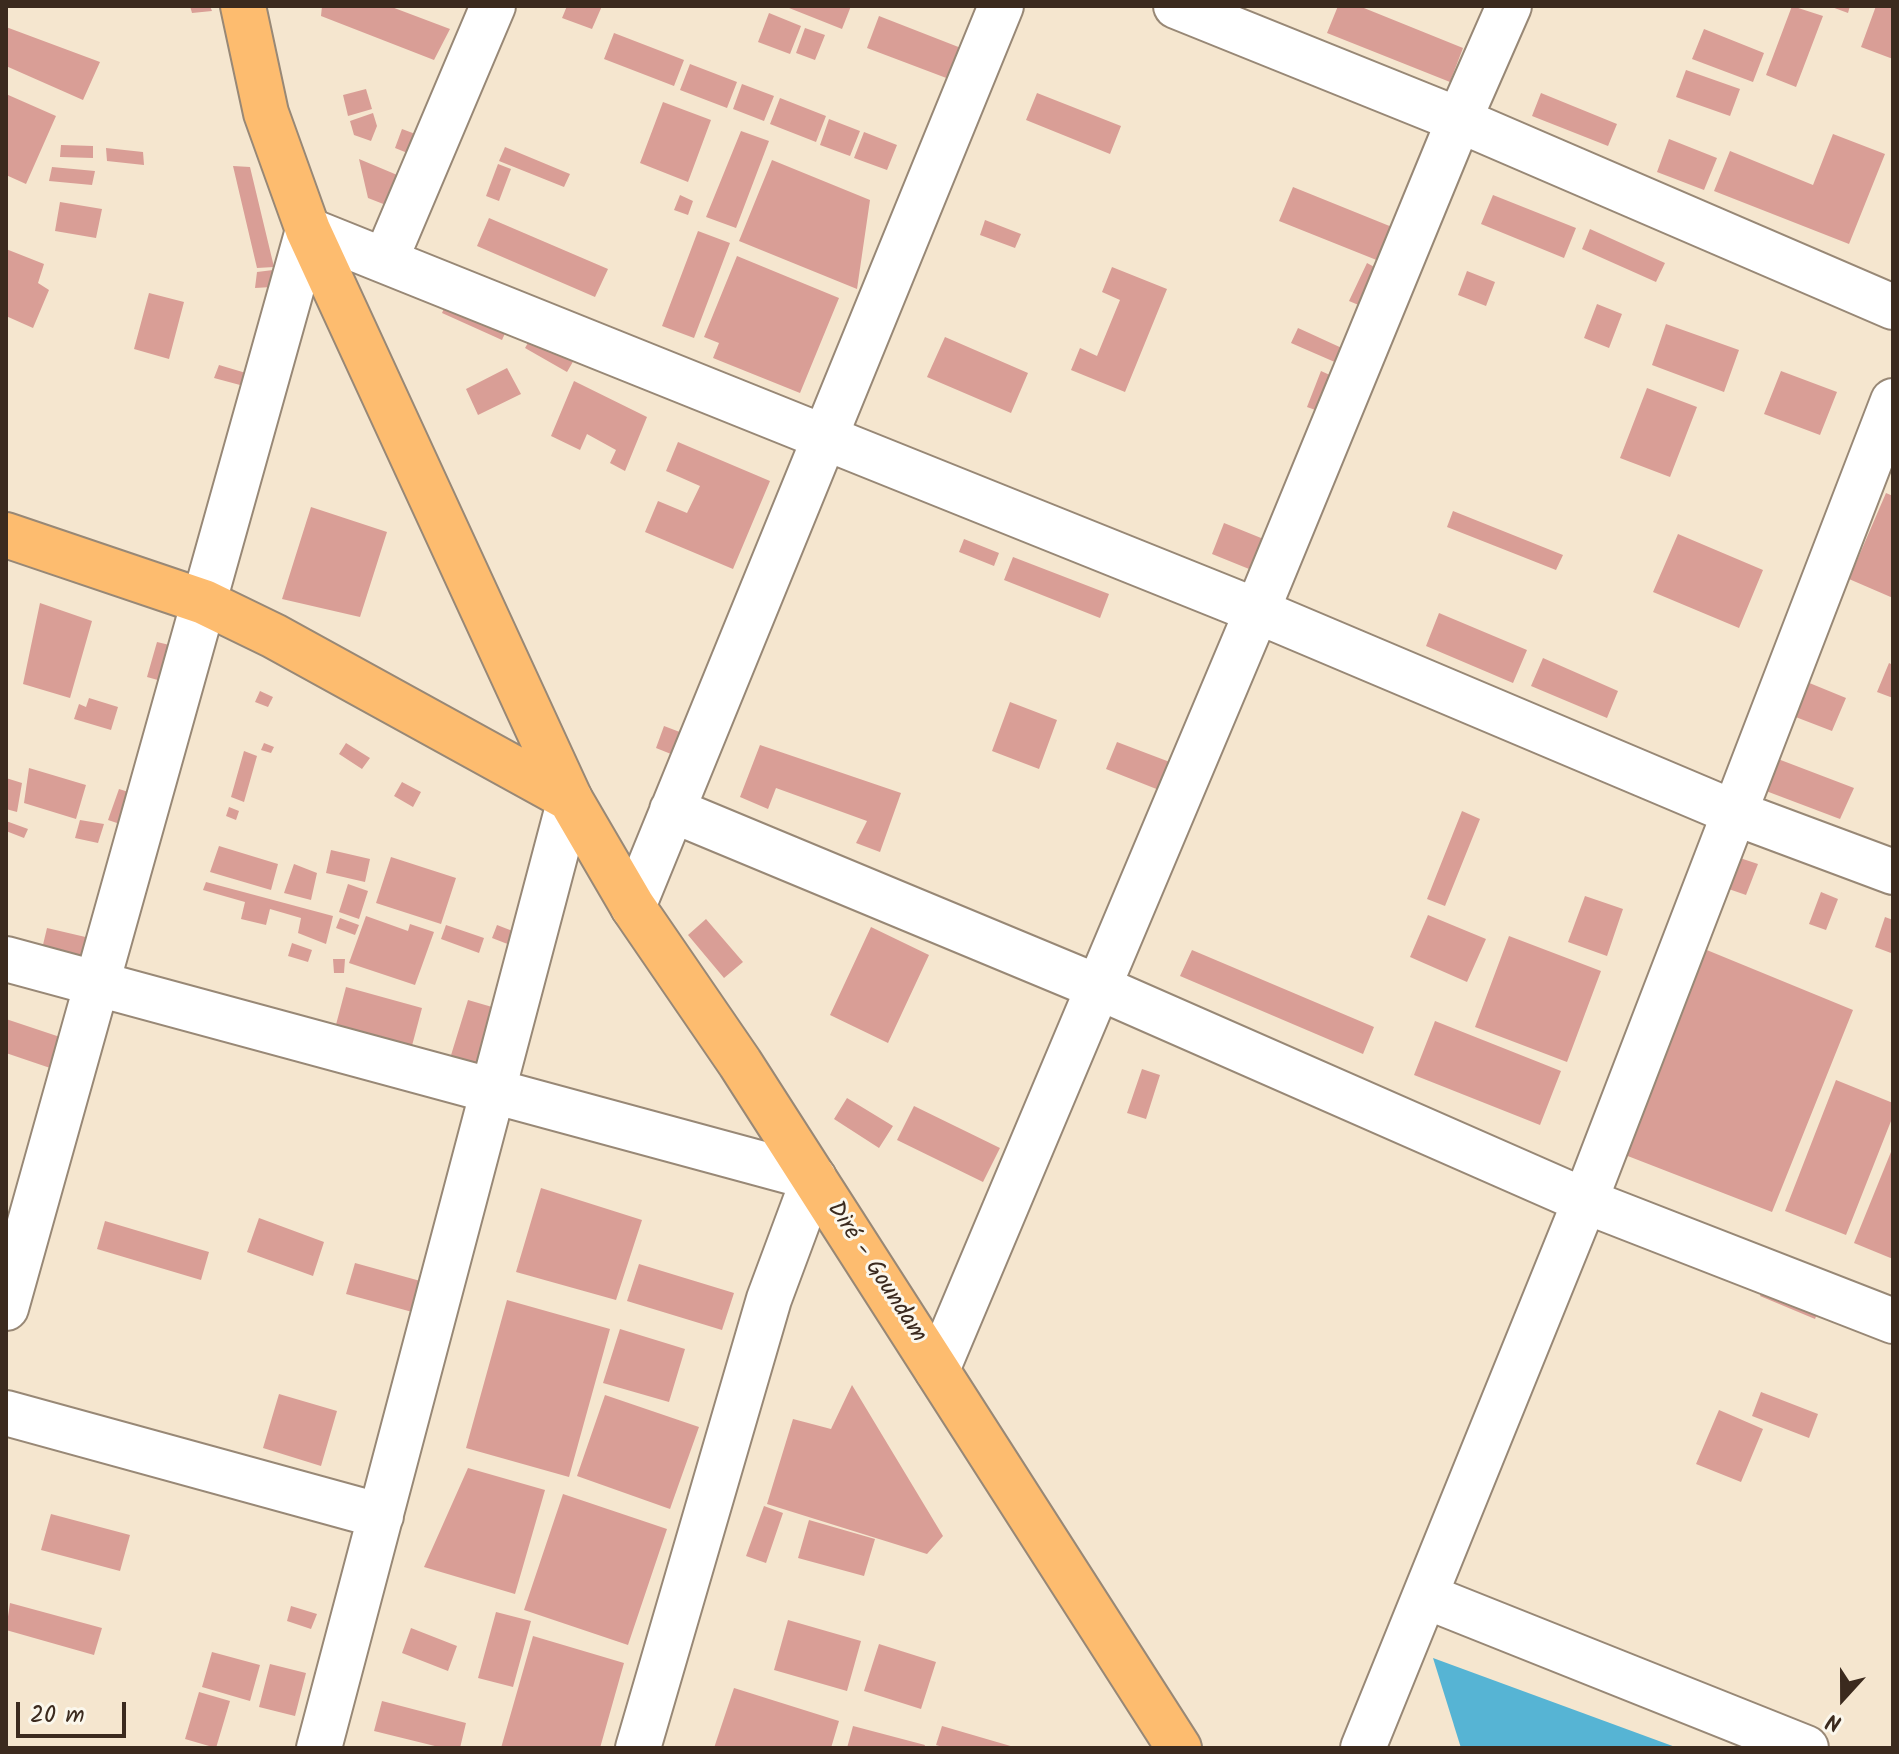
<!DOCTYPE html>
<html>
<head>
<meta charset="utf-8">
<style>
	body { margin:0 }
	#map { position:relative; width:1899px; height:1754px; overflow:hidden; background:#f5e6cf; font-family:Kalam,sans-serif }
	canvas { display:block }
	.frame { position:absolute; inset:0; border:8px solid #3b2a1e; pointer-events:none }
	.north { position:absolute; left:1803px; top:1658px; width:80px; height:80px; -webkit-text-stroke:6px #fbf7ec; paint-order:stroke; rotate:201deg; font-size:22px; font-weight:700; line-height:32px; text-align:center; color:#3b2a1e }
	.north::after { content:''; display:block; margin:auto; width:28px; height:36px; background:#3b2a1e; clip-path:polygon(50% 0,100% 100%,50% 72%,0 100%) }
	.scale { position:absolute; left:16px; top:1702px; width:110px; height:36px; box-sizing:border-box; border:4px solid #3b2a1e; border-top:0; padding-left:10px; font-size:24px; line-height:28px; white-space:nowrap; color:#3b2a1e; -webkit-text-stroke:6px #fbf7ec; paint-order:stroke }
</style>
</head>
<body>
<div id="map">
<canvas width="1899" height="1754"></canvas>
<div class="frame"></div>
<div class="north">N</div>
<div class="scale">20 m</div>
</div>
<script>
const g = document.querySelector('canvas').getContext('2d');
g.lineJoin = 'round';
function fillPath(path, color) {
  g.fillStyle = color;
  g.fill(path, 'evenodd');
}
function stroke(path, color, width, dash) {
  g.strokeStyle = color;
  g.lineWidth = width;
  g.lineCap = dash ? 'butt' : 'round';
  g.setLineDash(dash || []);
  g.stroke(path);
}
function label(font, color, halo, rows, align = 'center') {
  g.font = font + ' Kalam,sans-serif';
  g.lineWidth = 6;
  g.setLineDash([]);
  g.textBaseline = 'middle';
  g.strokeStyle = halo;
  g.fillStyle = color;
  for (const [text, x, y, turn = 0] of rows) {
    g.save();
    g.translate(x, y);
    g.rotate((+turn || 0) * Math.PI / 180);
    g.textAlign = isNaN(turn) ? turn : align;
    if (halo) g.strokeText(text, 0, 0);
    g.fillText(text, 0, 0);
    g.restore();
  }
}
const water = new Path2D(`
	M1433,1658L1678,1748H1461Z`);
const building = new Path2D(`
	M190,6H210L212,11L192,13Z
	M322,6H389L450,29L434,60L321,16Z
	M567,6H602L592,29L562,18Z
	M784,6H851L842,29Z
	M1338,6H1359L1463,48L1450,82L1327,33Z
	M1792,6L1823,16L1796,87L1766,75Z
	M1829,6H1850L1848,13Z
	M1876,6H1893V59L1861,47Z
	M769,13L801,26L790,54L758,42Z
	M879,16L961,48L949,79L867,48Z
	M6,27L100,62L83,100L6,66Z
	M805,28L825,35L815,60L796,53Z
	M1704,29L1764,53L1753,82L1692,59Z
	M614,33L684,60L674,86L604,59Z
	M690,64L737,82L727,108L680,90Z
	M1686,70L1740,89L1730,116L1676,97Z
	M742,84L774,96L764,121L733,109Z
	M366,89L372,109L348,116L343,95Z
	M1037,93L1121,126L1110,154L1026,120Z
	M1541,93L1617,124L1608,146L1532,116Z
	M6,94L56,116L26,184L6,175Z
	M780,98L826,116L816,142L770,124Z
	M663,102L711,120L688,182L640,163Z
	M373,113L377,126L371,141L354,135L350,121Z
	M829,119L860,131L850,156L820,145Z
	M402,129L418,135L410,154L395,148Z
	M741,131L769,141L736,228L706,217Z
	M864,132L897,145L887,170L854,158Z
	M1833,134L1885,154L1849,244L1714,191L1730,151L1813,185Z
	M1669,139L1717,158L1704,190L1657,172Z
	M61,145L93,146V158L60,157Z
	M505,147L570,174L564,187L499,161Z
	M106,148L143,152L144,165L107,161Z
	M359,159L402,177L391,207L368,198Z
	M772,160L870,200L857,289L739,241Z
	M498,164L511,169L499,201L486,196Z
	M233,166L250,167L274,267L257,268Z
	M52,167L95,171L92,185L49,181Z
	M1293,187L1392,227L1379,261L1279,221Z
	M680,195L693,201L688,215L674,210Z
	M1493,195L1576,228L1564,258L1481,224Z
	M60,202L102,209L96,238L55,231Z
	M489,218L608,269L595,297L477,246Z
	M985,220L1021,234L1015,248L980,235Z
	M1590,229L1665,263L1656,282L1582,249Z
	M698,231L730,243L694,338L662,326Z
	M6,249L44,264L38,283L49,290L33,328L6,316Z
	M737,256L839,298L800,393L713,358L719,343L704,337Z
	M1367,263L1378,269L1361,306L1349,301Z
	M1112,267L1167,289L1125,392L1071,370L1080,348L1097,356L1120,300L1102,292Z
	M273,270L272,287L255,288L257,272Z
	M1467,271L1495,282L1486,306L1458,295Z
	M452,290L512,318L502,340L442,313Z
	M149,293L184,302L169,359L134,349Z
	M1597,304L1622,314L1609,348L1584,338Z
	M1666,324L1739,350L1724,392L1652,365Z
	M1298,328L1344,349L1337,363L1291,343Z
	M536,329L578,353L567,372L525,348Z
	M945,337L1028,373L1011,413L927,377Z
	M219,365L256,376L255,389L214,378Z
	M507,368L521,394L478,415L466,389Z
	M1321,371L1332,376L1318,411L1307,407Z
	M1781,371L1837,392L1820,435L1764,414Z
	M574,381L647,417L625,471L610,463L616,450L587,434L580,450L551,436Z
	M1647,388L1697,407L1670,477L1620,458Z
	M678,442L770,481L733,569L645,532L658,501L687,513L700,486L666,471Z
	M1886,493L1893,496V598L1849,579Z
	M311,507L387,532L360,617L282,599Z
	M1453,511L1563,555L1556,570L1447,527Z
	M1224,523L1266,540L1254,571L1212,554Z
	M1678,534L1763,570L1739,628L1653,592Z
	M964,539L999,553L994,566L959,552Z
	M1013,557L1109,594L1100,618L1004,580Z
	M40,603L92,621L70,698L23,684Z
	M1439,613L1527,650L1513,683L1426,646Z
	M157,642L178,647L172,684L147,677Z
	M1543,658L1618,691L1607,718L1531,686Z
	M1889,663L1893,665V698L1877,692Z
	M1807,682L1846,698L1832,731L1793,716Z
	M260,691L273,697L268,707L255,702Z
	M89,698L118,707L111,730L74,719L79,704L86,707Z
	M1010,702L1057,720L1039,769L992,751Z
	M664,726L685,734L676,756L656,748Z
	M1117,742L1175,764L1164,792L1106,769Z
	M264,743L274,747L271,753L261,750Z
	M346,743L370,758L362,769L339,754Z
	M760,745L901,793L880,852L856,843L867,821L776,788L768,809L740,797Z
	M244,751L257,756L244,802L231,797Z
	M1778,759L1854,788L1840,819L1766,791Z
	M29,768L86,785L76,819L24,803Z
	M6,778L22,783L17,812L6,809Z
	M402,782L421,792L413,807L394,796Z
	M119,789L135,794L126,826L108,820Z
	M229,807L239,811L236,820L226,816Z
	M1462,811L1480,819L1445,906L1427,899Z
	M80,820L104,824L98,843L75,838Z
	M6,821L28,829L24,838L6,831Z
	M219,846L278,864L271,890L210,872Z
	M331,850L370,859L365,882L326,873Z
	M1734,856L1758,864L1746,895L1723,887Z
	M391,857L456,878L441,924L376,903Z
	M294,864L317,873L311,900L284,893Z
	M206,882L333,916L326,944L298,933L301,918L270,909L266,925L241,919L245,902L203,890Z
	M348,884L368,891L359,919L339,912Z
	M1821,892L1838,899L1826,930L1809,924Z
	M1585,896L1623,909L1607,956L1568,942Z
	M1428,915L1486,939L1467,982L1410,957Z
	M366,916L408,931L410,924L434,932L415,985L349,963Z
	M1885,917L1893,920L1891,953L1875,947Z
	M340,918L359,925L355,935L336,928Z
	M706,919L743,962L724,978L688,935Z
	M446,925L484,938L479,953L441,939Z
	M497,925L523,935L518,948L492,938Z
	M871,927L929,955L888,1043L830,1015Z
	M47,928L94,939L89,960L42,949Z
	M1509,936L1601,971L1567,1062L1475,1027Z
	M292,943L312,950L308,962L288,956Z
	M1697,946L1853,1010L1772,1212L1620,1153Z
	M1192,950L1374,1027L1363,1054L1180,976Z
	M333,959H345L344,973H334Z
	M346,987L422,1008L409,1057L333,1036Z
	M468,1000L499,1009L479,1076L448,1065Z
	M6,1019L69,1040L59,1071L6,1053Z
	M1435,1021L1561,1071L1540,1125L1414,1075Z
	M1142,1069L1160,1075L1146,1119L1127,1113Z
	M1836,1080L1893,1103V1116L1846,1235L1785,1211Z
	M847,1098L893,1126L879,1148L834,1119Z
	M914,1106L1000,1148L983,1182L897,1140Z
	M1893,1147V1259L1854,1243Z
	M541,1188L642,1220L616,1300L516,1272Z
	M259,1218L324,1242L313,1276L247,1252Z
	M105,1221L209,1252L201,1280L97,1249Z
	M355,1263L424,1282L416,1313L346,1294Z
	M639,1264L734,1293L722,1330L627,1301Z
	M1766,1281L1821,1304L1815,1319L1760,1296Z
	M507,1300L610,1329L569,1477L466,1448Z
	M620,1329L685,1349L669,1402L603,1383Z
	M852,1385L943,1536L927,1554L767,1504L793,1419L831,1429Z
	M1761,1392L1818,1414L1809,1438L1752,1416Z
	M279,1394L337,1411L321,1466L263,1448Z
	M605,1395L699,1427L670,1509L577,1476Z
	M1719,1410L1763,1429L1741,1482L1696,1464Z
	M468,1468L545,1490L515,1594L424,1567Z
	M563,1494L667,1529L628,1645L524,1610Z
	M764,1506L783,1513L766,1563L746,1556Z
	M51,1514L130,1535L120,1571L41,1550Z
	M809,1520L875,1539L864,1576L798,1558Z
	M10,1603L102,1628L94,1655L6,1630Z
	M291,1606L317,1614L311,1629L287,1621Z
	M496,1612L531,1621L513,1687L478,1678Z
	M788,1620L861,1641L847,1691L774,1670Z
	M411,1628L457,1646L448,1671L402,1653Z
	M533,1636L624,1663L600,1748H501Z
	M879,1644L936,1662L921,1709L864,1691Z
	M212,1652L260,1665L250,1701L202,1687Z
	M270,1664L306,1673L295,1716L259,1707Z
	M734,1688L839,1721L831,1748H714Z
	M199,1692L230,1701L216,1748L185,1739Z
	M382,1701L466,1723L460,1748H443L374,1731Z
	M853,1726L925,1745L924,1748H847Z
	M942,1726L1014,1747V1748H946L936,1745Z`);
const minor = new Path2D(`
	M1176,6L1459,120L1893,307
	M385,261L493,6
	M672,810L1098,987L1585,1201L1893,1321
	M633,907L1001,6
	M6,959L814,1178L769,1299L638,1748
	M6,1308L308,230L1257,611L1735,813L1893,872
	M937,1370L1257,611L1459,120L1509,6
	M6,1413L381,1516
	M1425,1596L1806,1748
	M319,1748L570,799
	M1363,1748L1585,1201L1893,401`);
const major = new Path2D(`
	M243,6L266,113L308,230L570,799L633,907L740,1063L1179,1748
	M6,535L204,602L274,636L570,799`);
const streetNames = [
	["Diré - Goundam",875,1273,57]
];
fillPath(water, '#56b4d4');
fillPath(building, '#d99e96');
stroke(minor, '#988876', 48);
stroke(major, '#988876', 48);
stroke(minor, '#fff', 44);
stroke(major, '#fdbc6f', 44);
label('24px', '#3b2a1e', '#fbf7ec', streetNames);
</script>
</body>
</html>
